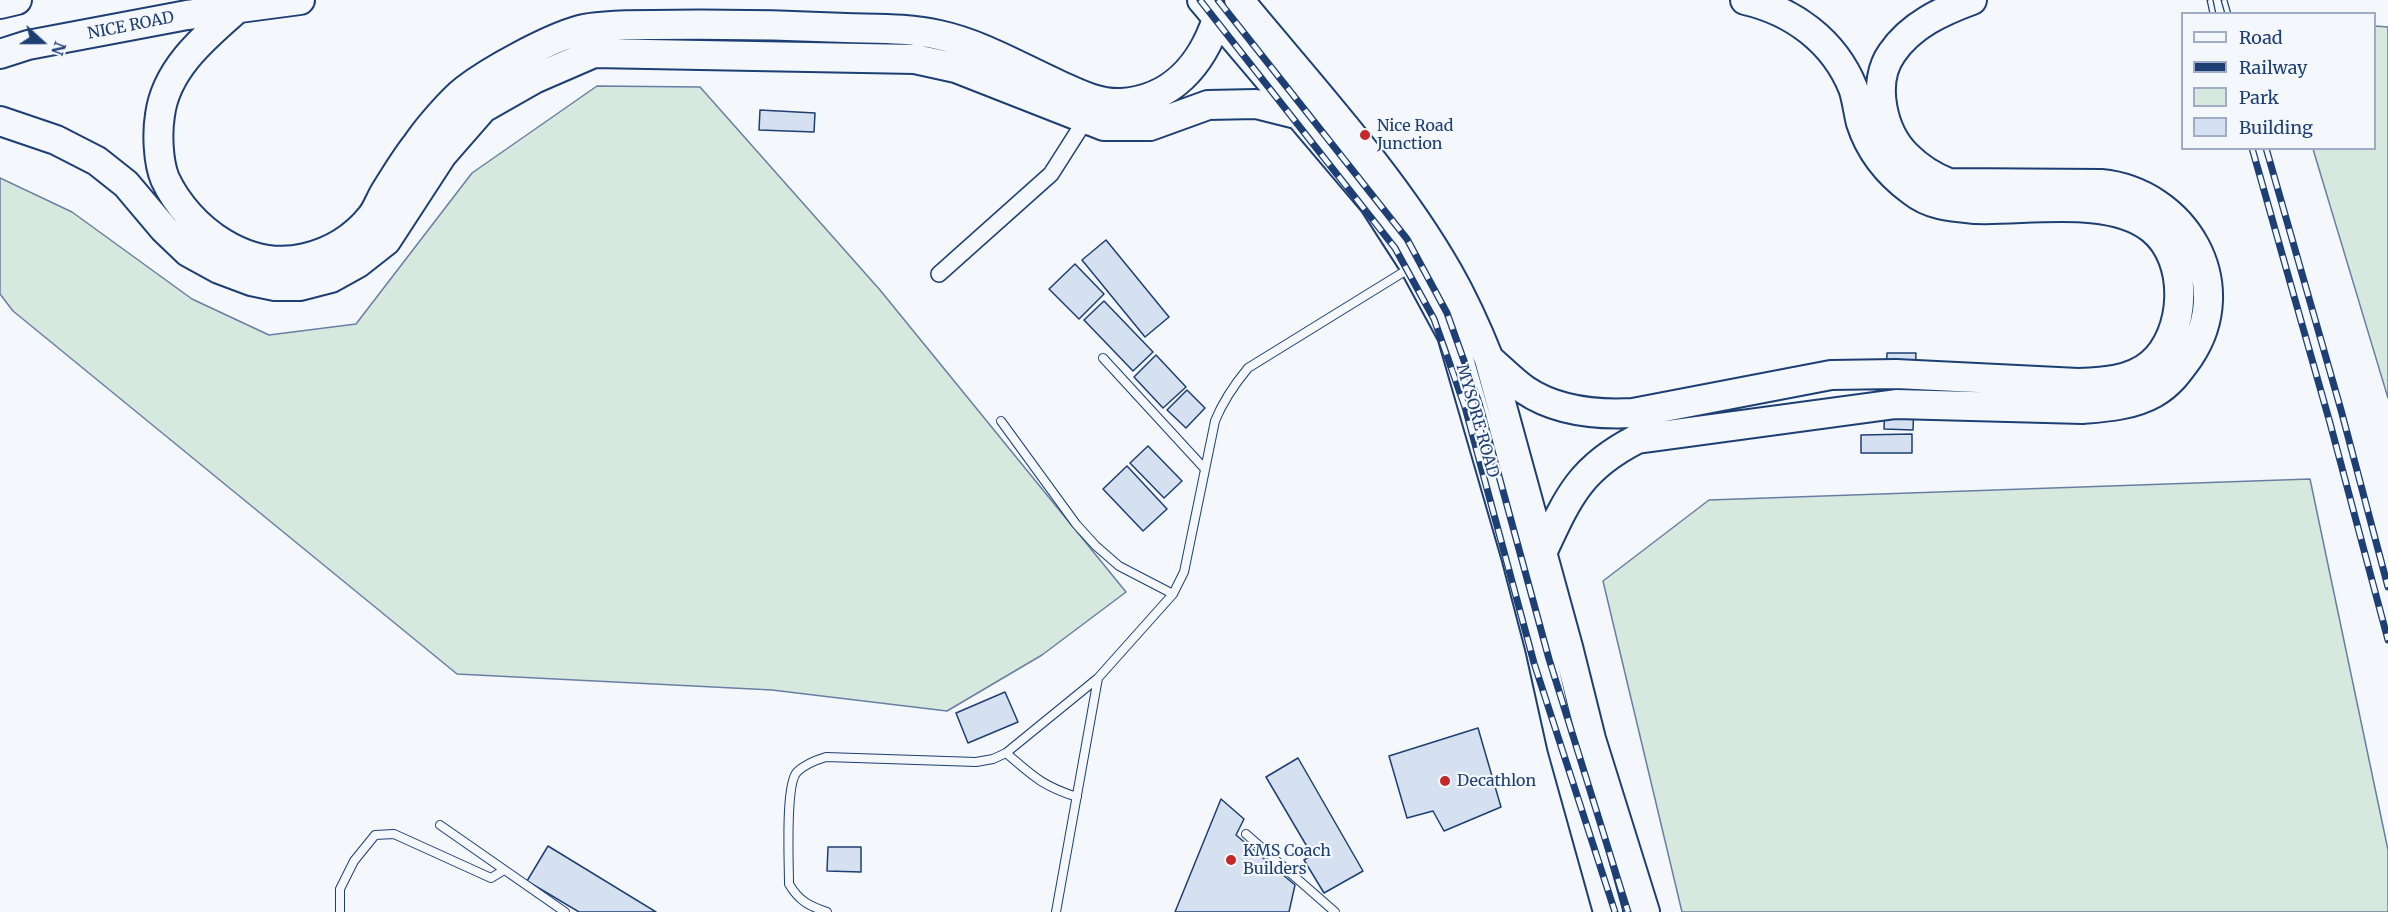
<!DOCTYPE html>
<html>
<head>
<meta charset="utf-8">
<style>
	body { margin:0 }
	#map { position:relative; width:2388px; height:912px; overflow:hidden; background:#f4f7fb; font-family:Merriweather,serif }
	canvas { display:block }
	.legend { position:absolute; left:2181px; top:12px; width:195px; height:138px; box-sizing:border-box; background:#f4f7fb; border:2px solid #9eadc5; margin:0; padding:8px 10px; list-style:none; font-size:18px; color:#1d3f73 }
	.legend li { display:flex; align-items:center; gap:12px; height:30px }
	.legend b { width:30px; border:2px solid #9eadc5 }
	.north { position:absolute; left:12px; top:12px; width:60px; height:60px; -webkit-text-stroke:4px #f4f7fb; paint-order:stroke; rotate:111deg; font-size:16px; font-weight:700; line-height:24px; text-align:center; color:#1d3f73 }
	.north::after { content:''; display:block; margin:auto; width:21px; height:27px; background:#1d3f73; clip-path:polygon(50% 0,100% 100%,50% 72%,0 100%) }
</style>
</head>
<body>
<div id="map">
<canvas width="2388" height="912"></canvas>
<ul class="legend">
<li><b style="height:8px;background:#f4f7fb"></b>Road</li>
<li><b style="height:8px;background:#1d3f73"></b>Railway</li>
<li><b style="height:16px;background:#d7e8df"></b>Park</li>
<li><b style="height:16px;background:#d5e0f0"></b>Building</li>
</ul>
<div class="north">N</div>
</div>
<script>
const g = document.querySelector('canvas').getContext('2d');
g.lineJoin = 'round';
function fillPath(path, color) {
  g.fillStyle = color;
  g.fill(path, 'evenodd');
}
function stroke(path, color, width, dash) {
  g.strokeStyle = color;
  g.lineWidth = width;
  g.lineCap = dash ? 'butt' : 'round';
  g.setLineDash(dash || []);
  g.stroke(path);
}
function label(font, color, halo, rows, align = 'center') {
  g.font = font + ' Merriweather,serif';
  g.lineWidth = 4.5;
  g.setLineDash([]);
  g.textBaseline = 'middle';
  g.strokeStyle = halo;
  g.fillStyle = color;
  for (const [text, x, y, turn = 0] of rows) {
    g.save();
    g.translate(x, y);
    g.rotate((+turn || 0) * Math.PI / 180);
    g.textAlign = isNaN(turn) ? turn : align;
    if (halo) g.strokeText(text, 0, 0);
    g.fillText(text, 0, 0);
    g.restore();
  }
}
const green = new Path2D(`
	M2375,26L2388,27V398L2313,149L2374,148Z
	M597,86L700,87L880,290L1126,592L1042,655L947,711L772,690L457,674L13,311L0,294V178L72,212L192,299L269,335L356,324L472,173Z
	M2310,479L2388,850V912H1682L1603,581L1709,500Z`);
const building = new Path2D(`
	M760,110L815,113L814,132L759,130Z
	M1106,240L1169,317L1145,337L1082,260Z
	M1075,264L1104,294L1079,319L1049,289Z
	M1104,301L1153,352L1133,371L1084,320Z
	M1887,353H1916L1913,430L1884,429Z
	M1156,355L1186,387L1163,408L1134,377Z
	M1187,390L1205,408L1186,428L1167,410Z
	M1912,434V453H1861V435Z
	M1148,446L1182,481L1164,498L1130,463Z
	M1127,466L1167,509L1143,531L1103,489Z
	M1005,692L1018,722L968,743L956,713Z
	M1478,728L1501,807L1444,831L1433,811L1407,818L1389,756Z
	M1298,758L1363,871L1324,893L1304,860L1312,855L1266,777Z
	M1221,799L1244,819L1236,835L1295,885L1289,912H1175Z
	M548,846L656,912H579L527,881Z
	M828,847H861V872L827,871Z`);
const lane = new Path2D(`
	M1103,358L1205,469
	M1001,421L1076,524L1096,546L1119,566L1173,594
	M1098,678L1173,594L1184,572L1215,421C1223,401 1234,385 1248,368L1410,268
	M1006,753C1033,776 1042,786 1077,797
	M440,825L565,912
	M1246,834L1335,912
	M340,912V889L354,861L375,835L394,834L491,878L504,870
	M827,912C809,906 799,901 789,884C789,863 785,784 797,772C805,764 816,760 826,757L976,762L993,759L1006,753L1098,678L1056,912`);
const street = new Path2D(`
	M939,274L1051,174L1086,119`);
const highway = new Path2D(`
	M1202,0L1374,203L1414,265L1452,335L1516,556L1540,648L1562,747L1608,912
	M1239,0C1309,85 1394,177 1448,272C1464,300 1477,329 1489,359L1568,647L1591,739L1645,912
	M0,4L17,0
	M239,7C206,36 166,68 160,115C157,133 158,162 165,179C189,230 248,272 305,258C331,252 354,238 371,217C377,210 380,200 385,192C395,176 405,159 417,144C427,129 451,101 465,90C491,70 548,39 580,30C597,25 632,25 651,25C716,24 781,25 846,28C877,29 909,28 939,35C981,44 1021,68 1059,85C1079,94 1098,104 1121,103C1172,100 1202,64 1217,19
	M0,54L28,45L187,15L300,0
	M0,121L56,140L97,161L126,184L164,229L188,252L219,269L251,281L275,286H300L331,278L358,263L386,241L442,155L483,108L534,79L594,53L915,59L956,68L1104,126H1150L1208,105L1256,104L1300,115
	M1489,359C1501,369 1512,381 1525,390C1556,411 1596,415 1633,413L1831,375L1896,374L2078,383C2103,382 2131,381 2151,364C2187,333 2190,260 2152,229C2110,195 2028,211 1976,209C1952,207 1931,206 1912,191C1889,174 1870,151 1861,123C1858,112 1857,99 1853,88C1834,41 1793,11 1745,0
	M1542,553C1568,497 1580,468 1637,439L1896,404L2083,409C2107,407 2133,405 2154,393C2170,384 2179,371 2189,357C2239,283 2184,192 2101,184L1949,183C1933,177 1919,168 1907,156C1882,132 1871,82 1892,53C1911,25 1942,11 1972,0`);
const rail = new Path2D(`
	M1200,0L1395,248L1434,319L1465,407L1534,663L1615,912
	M1218,0L1407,239L1447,313L1479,403L1549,659L1628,912
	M2210,0L2213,14
	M2224,0L2228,14
	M2252,148L2330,423L2388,640
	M2266,148L2341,410L2388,587`);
const markers = [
	[1365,135,6,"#c62828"],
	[1445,781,6,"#c62828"],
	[1231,860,6,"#c62828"]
];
const streetNames = [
	["NICE ROAD",131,26,-11],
	["MYSORE ROAD",1477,421,74]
];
const poiNames = [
	["Nice Road",1377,126],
	["Junction",1377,144],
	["Decathlon",1457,781],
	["KMS Coach",1243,851],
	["Builders",1243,869]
];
fillPath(green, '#d7e8df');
stroke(green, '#687fa3', 1.5);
fillPath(building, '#d5e0f0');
stroke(building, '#1d3f73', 1.5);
stroke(lane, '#1d3f73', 10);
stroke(street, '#1d3f73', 18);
stroke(highway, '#1d3f73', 32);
stroke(lane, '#f4f7fb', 8);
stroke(street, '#f4f7fb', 15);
stroke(highway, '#f4f7fb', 28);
stroke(rail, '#1d3f73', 7);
stroke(rail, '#f4f7fb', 4.5, [14]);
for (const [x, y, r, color] of markers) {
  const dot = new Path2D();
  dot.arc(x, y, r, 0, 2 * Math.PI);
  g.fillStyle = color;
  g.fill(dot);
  stroke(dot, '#f4f7fb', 2);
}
label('16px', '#1d3f73', '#f4f7fb', streetNames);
label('16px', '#1d3f73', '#f4f7fb', poiNames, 'left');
</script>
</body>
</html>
